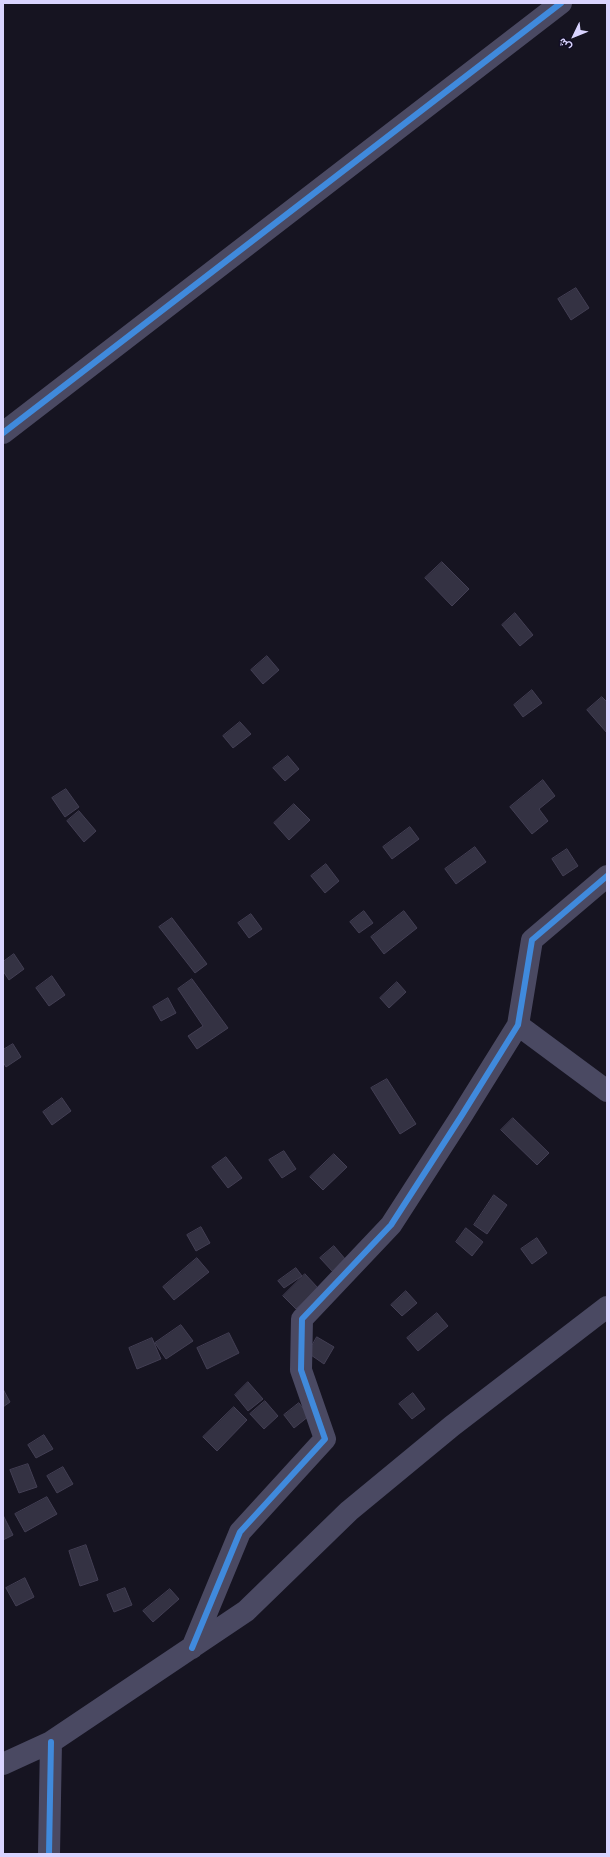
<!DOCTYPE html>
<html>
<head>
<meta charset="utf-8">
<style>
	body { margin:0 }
	#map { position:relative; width:610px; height:1857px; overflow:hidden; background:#161421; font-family:Karla,Vazirmatn,sans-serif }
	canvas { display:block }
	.frame { position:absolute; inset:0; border:4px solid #d9d4ff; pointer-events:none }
	.north { position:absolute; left:554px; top:16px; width:40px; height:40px; -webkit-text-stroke:3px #130f26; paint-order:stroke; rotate:227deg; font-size:11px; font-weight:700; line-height:16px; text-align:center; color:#d9d4ff }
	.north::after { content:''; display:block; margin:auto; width:14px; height:18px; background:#d9d4ff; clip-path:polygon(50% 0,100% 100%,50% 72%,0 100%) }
</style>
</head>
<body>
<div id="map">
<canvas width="610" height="1857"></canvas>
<div class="frame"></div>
<div class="north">ش</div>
</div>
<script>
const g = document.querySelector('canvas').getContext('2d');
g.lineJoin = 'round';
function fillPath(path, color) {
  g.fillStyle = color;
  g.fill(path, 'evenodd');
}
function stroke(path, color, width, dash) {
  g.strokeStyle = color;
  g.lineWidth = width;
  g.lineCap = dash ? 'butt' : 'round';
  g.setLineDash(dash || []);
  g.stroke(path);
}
const building = new Path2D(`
	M576,288L589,308L571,320L558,299Z
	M442,562L469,589L452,606L425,578Z
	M515,613L533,635L520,646L502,625Z
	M267,656L279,670L263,684L251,670Z
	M532,690L542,703L523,717L514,705Z
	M602,697L607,702V733L587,710Z
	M240,722L251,734L233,748L223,736Z
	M288,756L299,769L285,781L273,768Z
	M543,780L555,796L539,809L548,821L532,834L510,807Z
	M66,789L79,807L65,817L52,798Z
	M294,804L310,820L289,840L274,823Z
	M79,811L96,831L84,842L67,821Z
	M410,827L419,839L392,859L383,847Z
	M475,847L486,862L456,884L445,869Z
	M567,849L578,866L563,876L552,859Z
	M326,864L339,881L325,893L311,876Z
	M364,911L373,923L359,933L350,922Z
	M404,911L417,928L384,954L371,937Z
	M251,914L262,929L249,938L238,923Z
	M172,918L207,964L195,973L159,927Z
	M14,954L24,969L9,980L3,971V962Z
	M52,976L65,995L49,1006L36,988Z
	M192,979L228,1028L197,1049L188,1036L203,1026L178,989Z
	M397,982L406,992L389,1008L380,998Z
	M168,998L176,1013L161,1021L153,1007Z
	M13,1044L21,1057L6,1067L3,1062V1050Z
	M387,1079L416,1124L400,1134L371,1088Z
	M62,1098L71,1111L52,1125L43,1112Z
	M513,1118L549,1153L537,1165L501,1130Z
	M284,1151L296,1169L282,1178L269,1160Z
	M334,1154L347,1167L323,1190L310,1177Z
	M226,1157L242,1178L228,1188L212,1167Z
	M494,1195L507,1205L487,1234L474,1225Z
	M201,1227L210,1243L196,1251L187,1235Z
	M466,1228L483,1242L472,1256L456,1242Z
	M537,1238L547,1253L532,1264L521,1249Z
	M334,1246L346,1260L333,1272L320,1258Z
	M197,1258L209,1272L174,1300L163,1287Z
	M296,1268L302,1276L284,1288L278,1281Z
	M305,1274L318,1288L296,1309L283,1296Z
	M406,1291L417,1303L402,1316L391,1305Z
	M437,1313L448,1326L418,1351L407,1338Z
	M181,1325L193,1341L166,1359L155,1343Z
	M229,1333L239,1353L207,1369L197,1348Z
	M317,1337L334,1347L324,1364L308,1353Z
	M152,1338L161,1359L137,1369L129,1348Z
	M248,1382L263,1399L248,1411L235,1395Z
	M3,1389L10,1402L3,1407Z
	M413,1393L425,1409L412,1419L399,1404Z
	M265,1401L278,1416L264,1429L250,1414Z
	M299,1403L309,1416L294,1428L284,1415Z
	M234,1407L247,1420L217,1451L203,1437Z
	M44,1435L53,1449L36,1458L28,1445Z
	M28,1464L37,1487L19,1493L10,1470Z
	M63,1467L73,1484L57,1493L47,1476Z
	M47,1497L57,1514L25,1532L15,1514Z
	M3,1515L13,1535L3,1540Z
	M86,1545L98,1580L80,1586L69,1551Z
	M25,1578L34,1597L16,1606L6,1588Z
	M125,1588L132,1605L114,1612L107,1595Z
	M170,1589L179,1599L153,1622L143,1611Z`);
const street = new Path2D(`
	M3,433L561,3
	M518,1025L607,1091
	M192,1648L240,1532L325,1439L301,1370L302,1319L391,1225L462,1115L518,1025L532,940L607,876
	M3,1764L51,1742L246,1611L349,1511L452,1426L607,1307
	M49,1854L51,1742`);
const cycleway = new Path2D(`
	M3,433L561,3
	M192,1648L240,1532L325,1439L301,1370L302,1319L391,1225L462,1115L518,1025L532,940L607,876
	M49,1854L51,1742`);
fillPath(building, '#343243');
stroke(building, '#433f54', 1);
stroke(street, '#4a4962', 22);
stroke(cycleway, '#408adc', 6);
</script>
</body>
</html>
